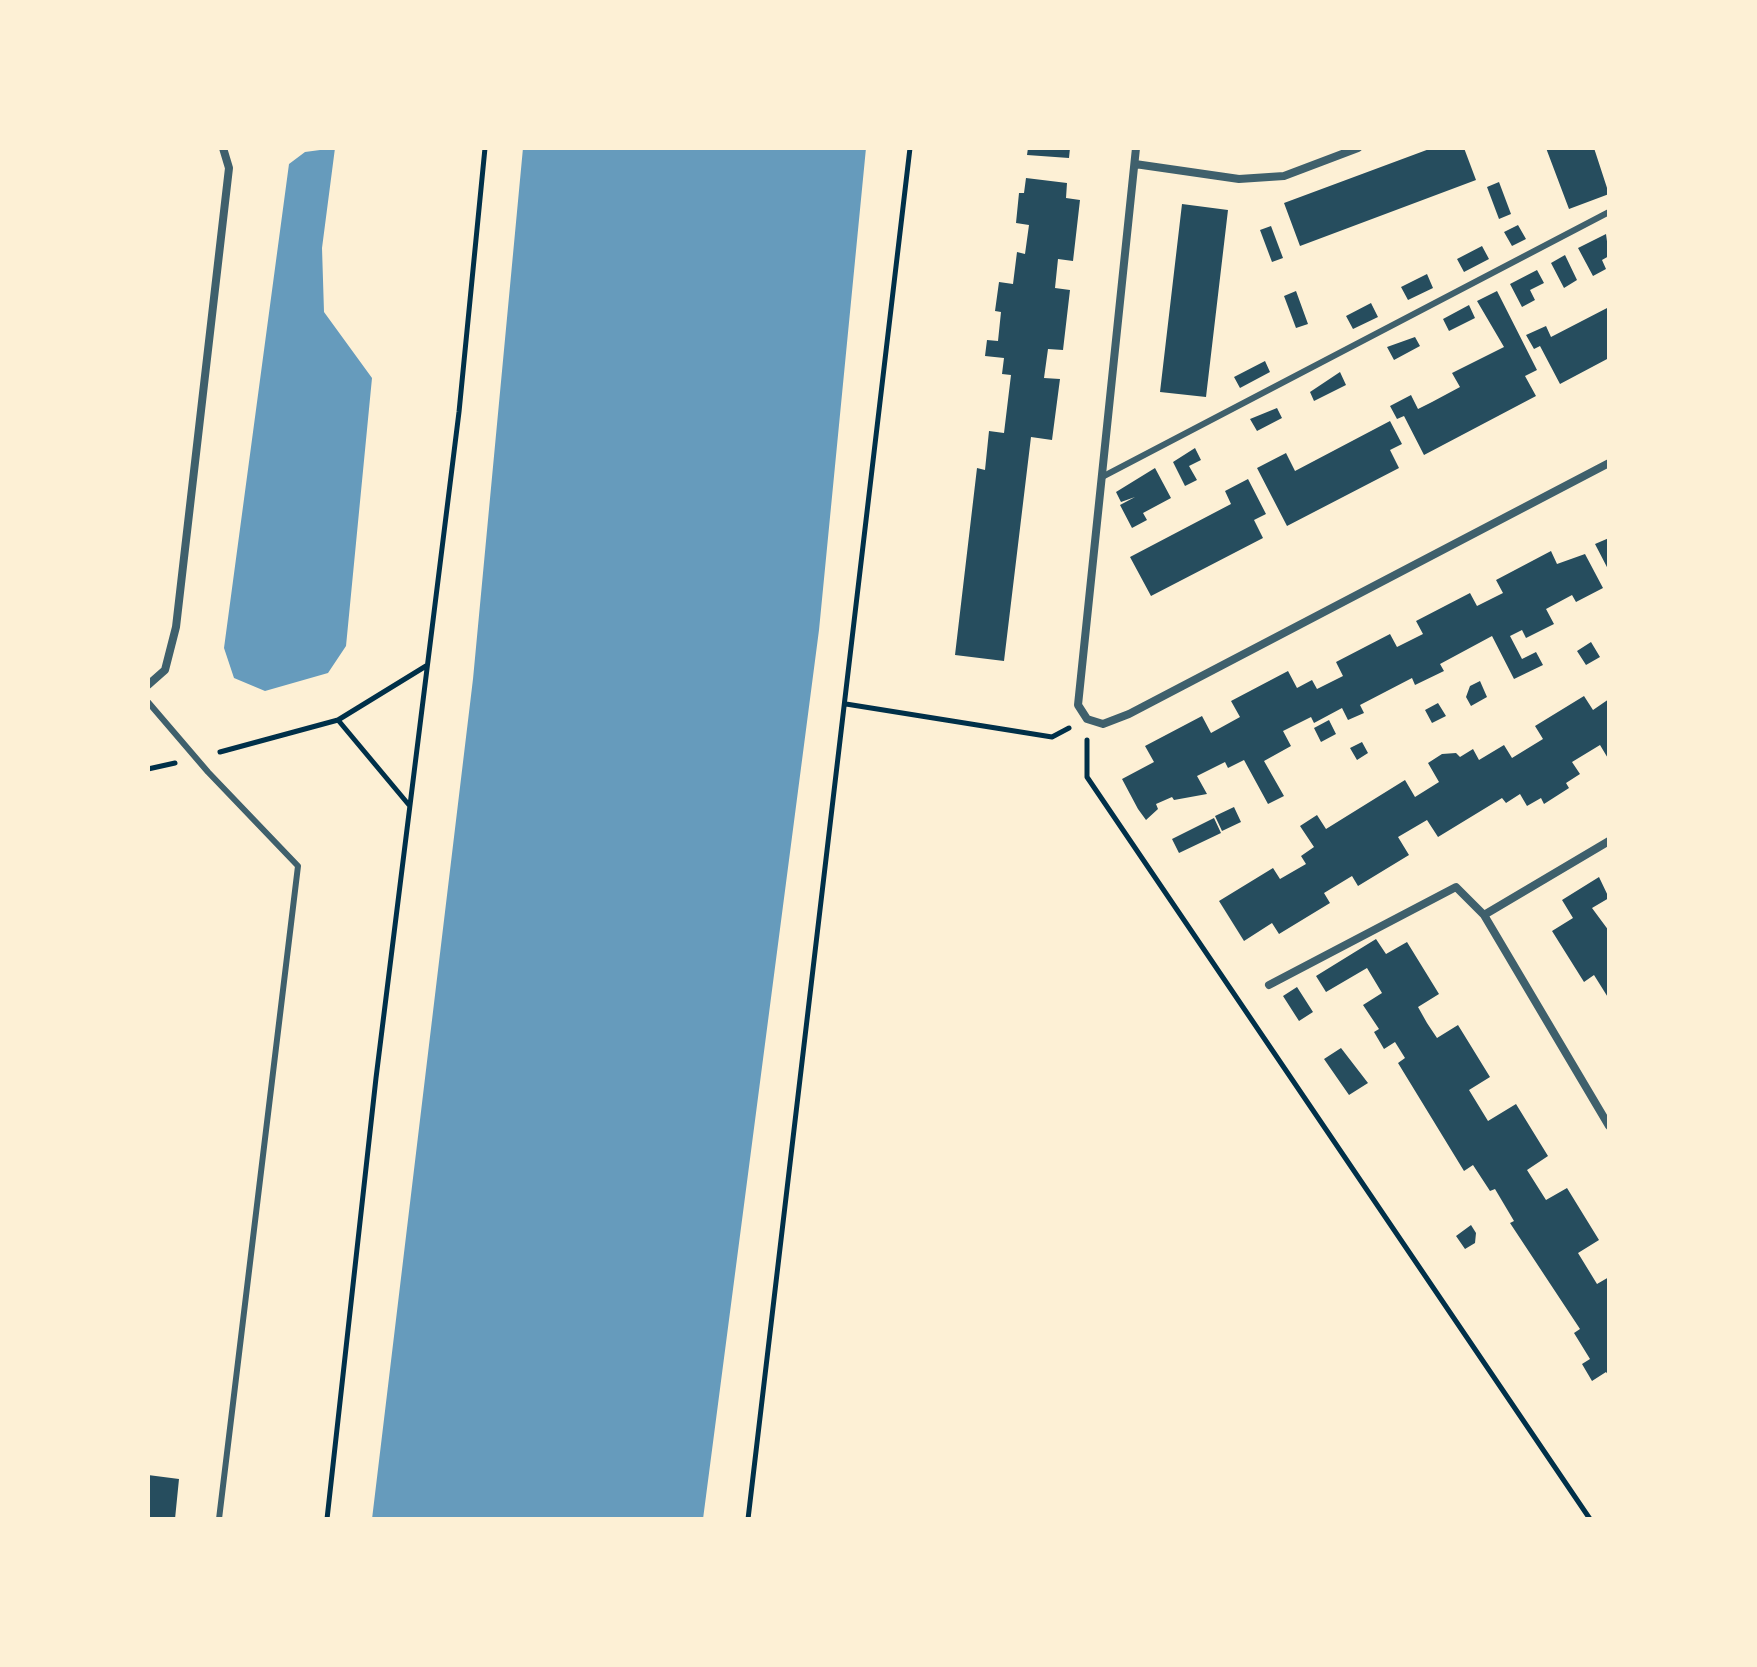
<!DOCTYPE html>
<html>
<head>
<meta charset="utf-8">
<style>
	body { margin:0 }
	#map { position:relative; width:1757px; height:1667px; overflow:hidden; background:#fdf0d5; font-family:"Asap Condensed",sans-serif }
	canvas { display:block }
	.frame { position:absolute; inset:0; border:150px solid #fdf0d5; pointer-events:none }
</style>
</head>
<body>
<div id="map">
<canvas width="1757" height="1667"></canvas>
<div class="frame"></div>
</div>
<script>
const g = document.querySelector('canvas').getContext('2d');
g.lineJoin = 'round';
function fillPath(path, color) {
  g.fillStyle = color;
  g.fill(path, 'evenodd');
}
function stroke(path, color, width, dash) {
  g.strokeStyle = color;
  g.lineWidth = width;
  g.lineCap = dash ? 'butt' : 'round';
  g.setLineDash(dash || []);
  g.stroke(path);
}
const water = new Path2D(`
	M335,148L322,248L324,312L372,378L346,646L328,673L265,691L234,678L224,648L289,164L305,152Z
	M523,148H866L819,630L703,1519H372L473,679Z`);
const building = new Path2D(`
	M1028,148H1070L1069,158L1027,155Z
	M1432,148H1464L1476,180L1300,246L1284,203Z
	M1546,148H1594L1609,194L1569,209Z
	M1026,178L1067,183L1066,198L1080,200L1073,261L1058,259L1055,288L1070,290L1063,350L1048,349L1044,378L1060,379L1052,440L1031,437L1004,661L955,655L977,468L985,470L989,431L1004,433L1011,375L1002,374L1004,358L985,356L987,340L998,341L1001,312L995,311L999,282L1013,284L1017,252L1025,254L1029,225L1016,223L1019,193H1024Z
	M1499,182L1511,214L1499,219L1487,187Z
	M1182,204L1228,210L1206,397L1160,392Z
	M1518,225L1526,239L1512,246L1504,232Z
	M1271,226L1283,258L1272,262L1260,230Z
	M1606,234L1609,256L1602,260L1606,269L1593,276L1578,248Z
	M1482,246L1489,259L1464,272L1457,259Z
	M1565,255L1577,280L1564,288L1551,263Z
	M1537,270L1544,283L1530,290L1535,300L1522,307L1510,284Z
	M1427,274L1433,288L1408,300L1401,287Z
	M1296,291L1308,324L1296,328L1284,296Z
	M1497,291L1537,370L1525,376L1536,396L1424,455L1404,416L1397,419L1390,406L1411,395L1418,409L1432,402L1460,387L1452,373L1504,347L1477,301Z
	M1371,303L1378,317L1353,329L1346,316Z
	M1469,305L1475,318L1449,331L1443,319Z
	M1609,307V358L1560,384L1540,346L1534,349L1526,335L1546,326L1551,337Z
	M1415,337L1420,346L1394,360L1387,347Z
	M1265,361L1270,372L1240,388L1234,377Z
	M1340,372L1346,385L1314,401L1310,392Z
	M1277,408L1282,418L1257,431L1250,419Z
	M1390,421L1402,444L1390,450L1399,468L1287,526L1257,468L1286,453L1295,471Z
	M1195,448L1201,460L1189,466L1197,480L1185,486L1173,462Z
	M1155,468L1171,498L1143,513L1147,520L1132,528L1120,505L1135,497L1121,502L1116,492Z
	M1248,479L1266,514L1254,520L1263,538L1151,596L1130,557L1231,504L1225,491Z
	M1609,538V571L1595,544Z
	M1551,551L1557,564L1585,554L1603,588L1576,602L1572,595L1546,609L1554,624L1526,638L1522,630L1510,636L1522,659L1536,652L1543,665L1514,679L1492,636L1440,664L1444,671L1415,685L1412,678L1360,705L1364,713L1348,720L1342,708L1314,723L1311,717L1283,731L1291,746L1264,761L1284,796L1268,804L1244,760L1228,768L1225,762L1197,776L1207,794L1174,800L1172,797L1156,804L1158,809L1146,820L1138,809L1122,779L1154,762L1145,746L1202,716L1211,733L1240,717L1231,701L1288,671L1297,688L1312,680L1317,689L1343,676L1336,662L1390,634L1397,647L1423,634L1416,621L1470,593L1477,606L1503,593L1496,580Z
	M1591,642L1600,657L1586,665L1577,651Z
	M1480,681L1487,697L1471,706L1466,697L1470,686Z
	M1584,696L1593,710L1609,699V760L1600,745L1572,762L1580,774L1566,783L1569,788L1544,804L1541,798L1527,806L1520,794L1506,803L1502,798L1438,837L1427,820L1398,837L1409,855L1358,886L1352,876L1324,893L1330,903L1279,934L1272,923L1244,941L1219,901L1273,868L1280,879L1306,864L1301,856L1314,847L1300,826L1317,815L1326,829L1405,780L1415,797L1439,782L1428,763L1442,754L1456,753L1460,757L1473,749L1479,760L1504,745L1512,758L1543,739L1535,726Z
	M1438,703L1446,716L1432,723L1425,710Z
	M1329,720L1336,734L1321,742L1314,728Z
	M1362,742L1368,753L1357,760L1350,748Z
	M1234,807L1241,822L1222,831L1215,816Z
	M1214,818L1221,833L1179,853L1172,839Z
	M1599,877L1609,898L1592,908L1609,931V999L1594,975L1584,982L1552,931L1573,918L1562,900Z
	M1376,939L1386,954L1407,942L1439,994L1418,1007L1427,1023L1437,1038L1458,1025L1490,1077L1469,1090L1488,1121L1516,1104L1548,1156L1527,1170L1546,1200L1567,1188L1599,1240L1578,1253L1597,1284L1609,1277V1376L1606,1372L1592,1381L1582,1364L1590,1359L1574,1333L1580,1329L1510,1223L1514,1221L1495,1189L1490,1191L1473,1165L1464,1171L1398,1063L1405,1058L1395,1042L1384,1049L1374,1032L1379,1029L1363,1005L1382,993L1367,968L1326,992L1316,976Z
	M1297,987L1313,1012L1299,1021L1283,996Z
	M1341,1048L1368,1083L1349,1095L1324,1059Z
	M1471,1225L1476,1233L1475,1243L1465,1249L1456,1236Z
	M148,1475L179,1479L175,1519H148Z`);
const path = new Path2D(`
	M846,704L1052,737L1069,728
	M338,720L409,805
	M1087,740V777L1590,1519
	M220,752L338,720L426,666
	M148,769L175,763
	M327,1519L376,1078L459,412L485,148
	M748,1519L910,148`);
const service = new Path2D(`
	M1102,477L1609,212
	M148,702L208,772L298,866L219,1519`);
const minor = new Path2D(`
	M1136,148L1078,705L1087,719L1103,724L1129,714L1609,463
	M1135,164L1239,179L1284,176L1358,148
	M148,685L165,670L176,627L229,168L223,148
	M1484,915L1609,1126
	M1269,985L1456,887L1484,915L1609,841`);
fillPath(water, '#669bbc');
fillPath(building, '#264d5e');
stroke(path, '#003049', 5);
stroke(service, '#3f606c', 6);
stroke(minor, '#3f606c', 8);
</script>
</body>
</html>
